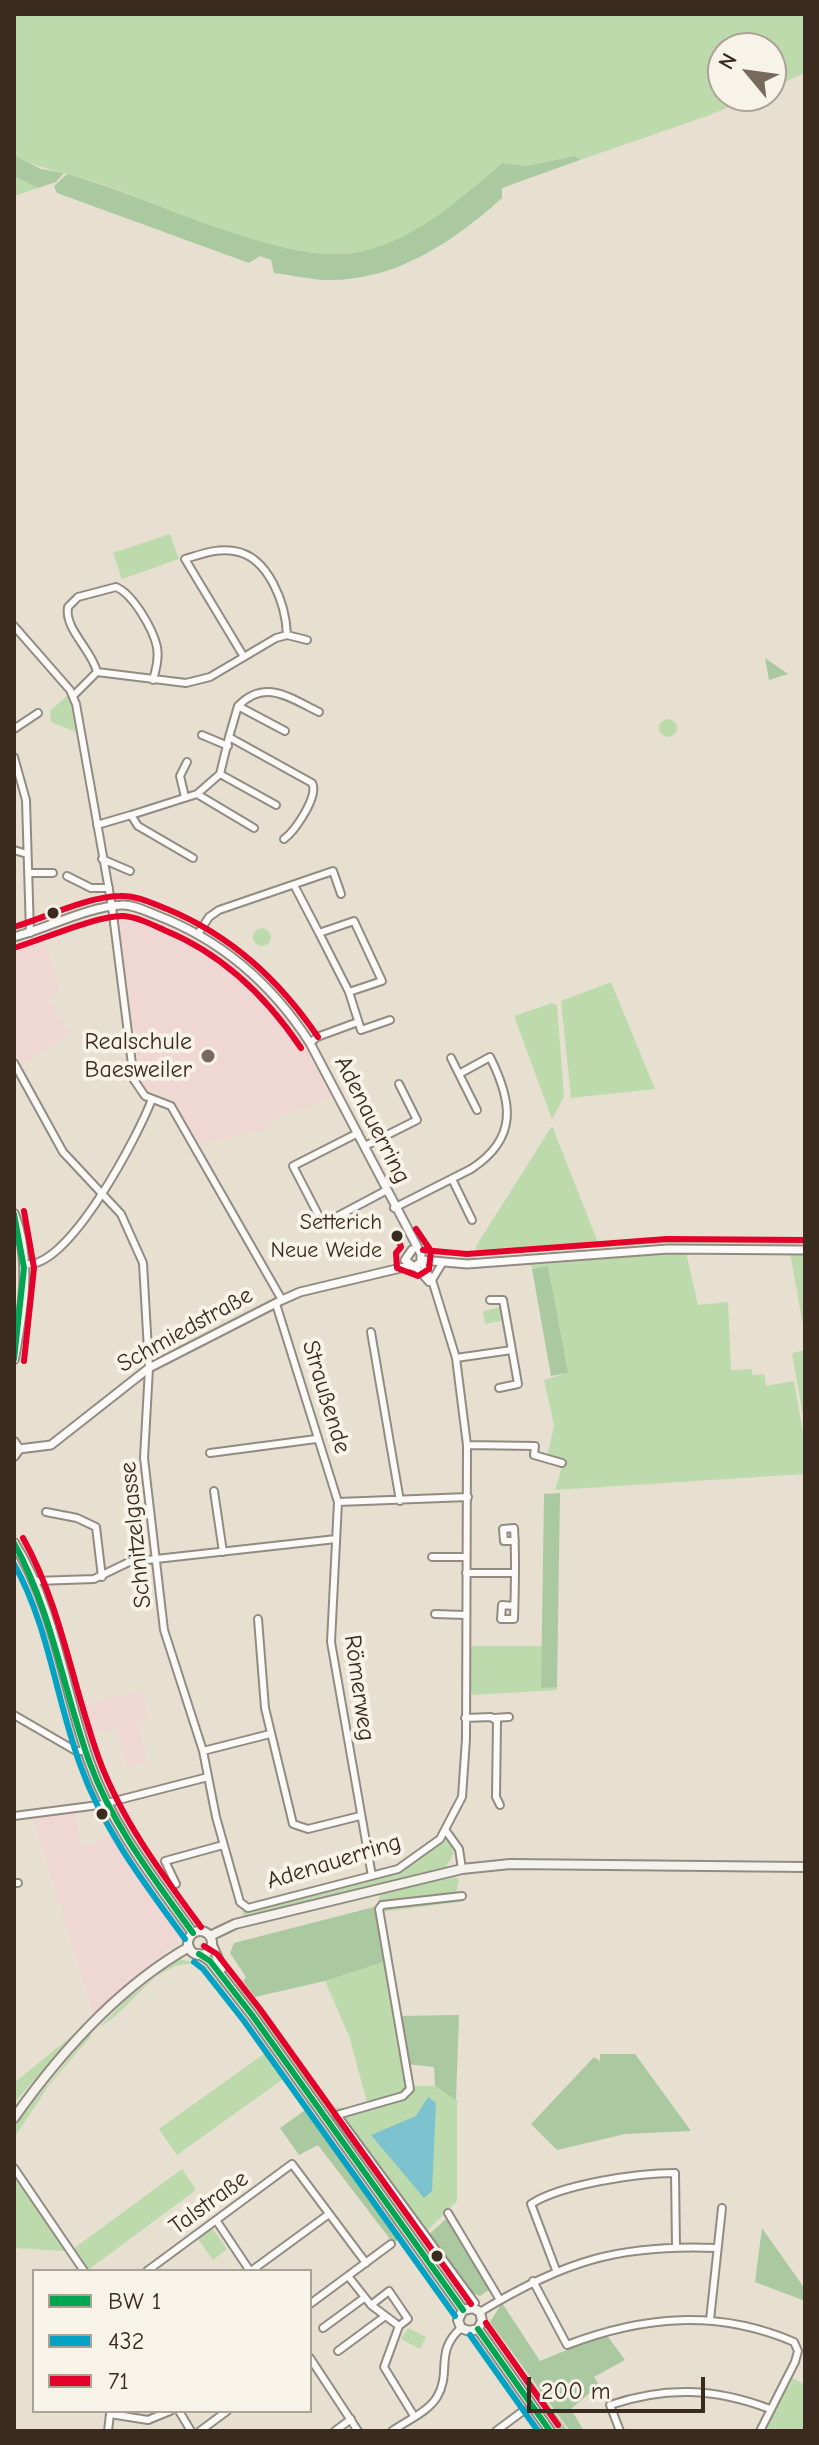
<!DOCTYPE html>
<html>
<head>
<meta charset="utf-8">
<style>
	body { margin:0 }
	#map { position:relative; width:819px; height:2445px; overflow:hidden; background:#e7e0d1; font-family:"Comic Neue",sans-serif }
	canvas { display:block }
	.frame { position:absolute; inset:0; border:16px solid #3b2a1e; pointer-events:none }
	.legend { position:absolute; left:32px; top:2269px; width:280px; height:144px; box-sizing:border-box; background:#f7f3e8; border:2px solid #aca397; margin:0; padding:10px 14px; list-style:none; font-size:24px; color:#3b2a1e }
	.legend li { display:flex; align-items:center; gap:16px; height:40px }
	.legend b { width:40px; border:2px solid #aca397 }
	.north { position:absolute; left:707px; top:32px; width:80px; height:80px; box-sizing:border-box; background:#f7f3e8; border:2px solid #aca397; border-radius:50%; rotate:299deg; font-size:22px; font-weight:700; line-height:32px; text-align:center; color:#3b2a1e }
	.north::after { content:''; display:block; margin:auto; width:28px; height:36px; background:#776a5d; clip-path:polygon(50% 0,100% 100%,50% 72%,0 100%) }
	.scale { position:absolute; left:527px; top:2377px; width:178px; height:36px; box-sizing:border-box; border:4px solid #3b2a1e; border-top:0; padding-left:10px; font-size:24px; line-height:28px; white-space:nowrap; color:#3b2a1e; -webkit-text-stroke:6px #f7f3e8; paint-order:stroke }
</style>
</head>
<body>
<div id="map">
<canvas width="819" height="2445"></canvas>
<div class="frame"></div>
<ul class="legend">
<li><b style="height:10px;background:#00a651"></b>BW 1</li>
<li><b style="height:10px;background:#03a3c5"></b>432</li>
<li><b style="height:10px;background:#e4002b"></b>71</li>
</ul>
<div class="north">N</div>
<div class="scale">200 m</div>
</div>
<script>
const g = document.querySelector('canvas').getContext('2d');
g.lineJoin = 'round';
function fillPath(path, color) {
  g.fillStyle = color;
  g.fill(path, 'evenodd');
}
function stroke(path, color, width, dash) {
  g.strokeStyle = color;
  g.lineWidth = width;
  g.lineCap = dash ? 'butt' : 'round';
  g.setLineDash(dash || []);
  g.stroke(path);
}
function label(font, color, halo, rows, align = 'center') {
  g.font = font + ' "Comic Neue",sans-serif';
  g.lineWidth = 8;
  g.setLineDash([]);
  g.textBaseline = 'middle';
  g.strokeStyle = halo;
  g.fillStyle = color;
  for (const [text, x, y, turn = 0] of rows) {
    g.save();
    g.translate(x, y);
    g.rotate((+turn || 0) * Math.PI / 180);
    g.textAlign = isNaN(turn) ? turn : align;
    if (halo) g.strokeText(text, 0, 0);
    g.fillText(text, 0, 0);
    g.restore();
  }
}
const built = new Path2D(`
	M117,913H131L161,922L214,948L250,976L279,1007L297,1034L332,1097L278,1117L265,1129L199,1144L173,1100L142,1087Z
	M42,935L60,991L48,1001L69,1032L24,1064L21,1059L14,1060V944Z
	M142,1690L148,1719L137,1723L147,1762L127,1768L116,1728L86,1736L77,1706Z
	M75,1812L80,1849L114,1833L181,1930L180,1938L94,2015L33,1818Z`);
const green = new Path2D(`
	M14,14H805V73L771,88V48H723V96H753L710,115L580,160L575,156L526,166L502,163C460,200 415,242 358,252C286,266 165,205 95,182C66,172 42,170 14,155Z
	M14,176L38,188L14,196Z
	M170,534L179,559L122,579L113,553Z
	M69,694L76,732L51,722L50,711Z
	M659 728a9 9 0 1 1 18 0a9 9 0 1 1-18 0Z
	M253 937a9 9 0 1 1 18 0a9 9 0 1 1-18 0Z
	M611,982L655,1089L571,1098L561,1001Z
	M552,1003L557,1005L564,1097L552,1119L514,1016Z
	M552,1126L599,1245L665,1240L805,1241V1244L666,1243L478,1255L476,1246Z
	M686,1252L698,1305L728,1302L731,1370L752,1369V1375L764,1374L766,1386L794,1381L805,1444V1474L555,1490L564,1460L547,1457L554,1425L544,1380L567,1373L548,1266L532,1269L531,1265Z
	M790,1253H805V1337L791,1258Z
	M502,1307L504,1320L485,1324L483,1311Z
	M805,1350V1427L792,1353Z
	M472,1646H542L541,1687H557V1690L472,1695L467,1658Z
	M447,1840L451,1842L454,1853L446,1867L244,1917L242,1911L402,1871Z
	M455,1877L459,1879L456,1893L378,1902L380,1894Z
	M456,1899L460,1902L380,1912L383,1908Z
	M179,1959L208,1966L234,2004L206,1967C160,1949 132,2012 99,2027L127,1999Z
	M384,1962L407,2090L403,2093L342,2111L336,2110L254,1997L334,2107L345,2108L367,2102L349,2036L325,1981Z
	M239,1983L433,2257L236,1985Z
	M270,2027L468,2296L464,2297L451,2280Z
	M75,2033L14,2103V2083Z
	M89,2034L92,2035L49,2085L14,2138V2127L22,2116Z
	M268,2051L286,2077L177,2155L159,2129Z
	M413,2086H435L457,2100V2201L425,2233L341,2117L405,2097L413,2091Z
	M299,2088L406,2237L402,2239V2236Z
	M182,2169L196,2190L88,2270L73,2249Z
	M14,2175L65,2250L64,2251L14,2248Z
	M211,2227L227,2249L213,2260L197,2238Z
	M408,2328L426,2337L420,2349L401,2339Z
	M793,2378L805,2385L804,2431H767L766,2426Z`);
const forest = new Path2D(`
	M14,155L41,169L64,173L56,182L38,188L14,176Z
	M575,156L580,160L502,188V198C452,243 394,282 324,280C308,279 291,275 274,273L271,260L260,256L249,263L57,193L54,186L67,174C144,194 285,268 359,252C416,240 459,200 502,163L526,166Z
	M765,658L788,674L769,680Z
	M548,1266L568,1373L551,1376L532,1269Z
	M560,1493L557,1687L541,1688L544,1494Z
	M374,1907L384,1962L325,1981L255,1997L243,1981L246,1977L230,1953L234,1943Z
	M459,2015L456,2100L435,2086L434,2067L406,2064L397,2016Z
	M600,2054H635L691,2131L625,2134L557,2150L531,2124L594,2057L600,2061Z
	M308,2108L400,2238L393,2243L318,2145L299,2155L280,2128Z
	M446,2219L490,2289L480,2296L467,2291L427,2236Z
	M762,2228L805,2289V2301L755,2282Z
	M502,2303L540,2361L606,2334L625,2360L594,2377L599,2385L571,2409L584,2431H570L490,2322Z
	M488,2324L491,2326L568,2431H560L490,2333Z`);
const water = new Path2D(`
	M428,2097L436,2103L432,2191L424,2198L371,2135L416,2116Z`);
const minor = new Path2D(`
	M14,626L70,690L76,704L112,907L134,1080L145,1096L171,1106L282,1300
	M244,657L185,559C202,554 217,548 234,551C269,556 286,605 287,635
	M97,672C92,650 64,629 68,607L78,597L116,587C133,594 153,629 157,647C159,658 156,669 153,680
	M73,696L97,672L186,683L210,677L276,638L287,635L307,640
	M238,706C265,678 290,698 319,712
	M14,729L38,713
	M202,735L228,746
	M229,737L238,706L285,731
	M14,757L26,800L30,933
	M220,774L229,737L312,783C319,796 295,831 284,839
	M197,794L220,774L276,805
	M185,797L180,776L187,762
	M131,815L197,794L254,828
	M97,825L131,815L138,826L193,858
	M14,850L27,854
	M102,859L130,871
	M28,873H53
	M67,876L91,888H109
	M294,885L319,933L354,921L382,981L349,992
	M319,933L349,992L361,1030L390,1020
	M198,934L209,917L219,910L333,871L341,894
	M310,1043L317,1037L358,1022
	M451,1058L459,1074
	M14,1063L63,1152L121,1214L143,1263L149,1368L144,1458L164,1630L203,1751L216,1817L240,1902L248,1908L398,1869L440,1839L462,1797L466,1739L467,1445L456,1358L432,1280L421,1262
	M358,1133L293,1166L323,1224L387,1190
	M365,1146L417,1120L399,1084
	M452,1179L472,1220
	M394,1208L471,1169C519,1138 512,1101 490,1057L459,1074L477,1110
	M26,1264C69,1269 139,1134 152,1099
	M416,1267L429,1282
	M432,1280L443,1262
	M490,1300H503L518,1384L499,1388
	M276,1304L338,1502L331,1642L372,1876
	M371,1332L400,1501
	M456,1358L512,1350
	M467,1445L535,1446L534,1455L562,1463
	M210,1453L316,1439
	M214,1491L223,1552
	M338,1502L468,1497
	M46,1512L77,1518L96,1527L102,1577
	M432,1557H466
	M466,1573H515
	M35,1581L94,1579L129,1562L336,1539
	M514,1606L502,1605L501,1619H514C515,1588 516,1559 514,1528L503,1529L504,1541H515
	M435,1614L465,1615
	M258,1619L265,1708L293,1824L308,1829L360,1816
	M14,1715L76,1751H86
	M465,1718L491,1717L497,1721L496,1797L500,1805
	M494,1718L509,1717
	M203,1751L270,1734
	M14,1816L99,1805L208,1777
	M446,1831L459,1849L462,1869
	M14,1883H18
	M176,1884L165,1861L223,1845
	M462,1896L382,1905L379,1909L410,2089L403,2096L337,2115L475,2303
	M14,2168L84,2271
	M448,2213L500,2300
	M216,2220L250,2271
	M556,2270L531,2204C562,2184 638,2173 675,2173L676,2247
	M147,2271L292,2164L366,2263
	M251,2271L329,2214
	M348,2276L371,2305
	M533,2281L567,2345C643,2316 717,2309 794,2342L798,2351L795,2362L760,2431
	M389,2291L408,2319L399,2326L371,2305Z
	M310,2304L391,2244
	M480,2312C564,2261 619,2244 717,2248
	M710,2320L722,2208
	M399,2326L384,2367L414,2416
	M323,2328L364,2298
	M338,2351L384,2317
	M310,2358L358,2431
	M179,2411L191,2431
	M108,2431L110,2414L148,2420L170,2411
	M200,2431L227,2411
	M335,2431L351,2419
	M392,2431C406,2421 428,2412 437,2397C452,2372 434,2352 461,2328
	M496,2431L523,2411
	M620,2431L610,2405C666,2386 715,2388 770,2409`);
const tertiary = new Path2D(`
	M14,937C47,928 88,907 121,905C132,904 146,911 156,915C222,940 272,984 310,1043L421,1254V1262L414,1267L405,1260L412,1250
	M422,1260L467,1264L668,1249L805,1250
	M19,1449L51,1445L149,1368L282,1300L300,1292L409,1266`);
const secondary = new Path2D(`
	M14,1214C32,1261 23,1310 14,1359
	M14,1442L19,1449L14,1456
	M14,1543C55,1608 64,1689 89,1761C111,1825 154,1879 193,1933
	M188 1943a12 12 0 1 1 24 0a12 12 0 1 1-24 0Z
	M210,1936L235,1924L462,1869L510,1864L805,1867
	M212,1945L222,1968
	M199,1954L210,1961L252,2015L463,2310
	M14,2118C60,2053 119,1987 189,1947
	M463,2310L458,2320L461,2328L469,2331L478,2329
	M463,2310L473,2308L480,2312L482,2321L478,2329
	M478,2329L550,2431`);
const bus1 = new Path2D(`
	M14,1214L24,1268L14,1359
	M14,1543C52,1612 63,1688 89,1761C112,1825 154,1879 193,1933
	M199,1954L210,1961L252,2015L463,2310
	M478,2329L550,2431`);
const bus2 = new Path2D(`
	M14,1564C49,1626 56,1700 81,1767C104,1831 145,1884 185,1939
	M194,1962L203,1969L244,2021L455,2316
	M470,2335L538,2431`);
const bus3 = new Path2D(`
	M14,927C47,917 86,897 120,896C136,895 152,903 167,909C232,936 279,980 318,1037
	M17,947C43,939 99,915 123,916C137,917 151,924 164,930C223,954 266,996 301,1048
	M24,1211L34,1268L24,1361
	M397,1236L401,1247L396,1253L397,1268L418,1276L429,1269L431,1251L416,1229
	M423,1250L467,1254L667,1239L805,1240
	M23,1538C62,1608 72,1685 99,1759C122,1821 162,1874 201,1927
	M204,1946L217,1954L260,2009L471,2304
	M486,2323L558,2425`);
const markers = [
	[53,913,7,"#3b2a1e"],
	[208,1056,8,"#776a5d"],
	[397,1236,7,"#3b2a1e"],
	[102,1814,7,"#3b2a1e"],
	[437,2256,7,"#3b2a1e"]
];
const busNames = [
	["Setterich",382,1223],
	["Neue Weide",382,1251]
];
const poiNames = [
	["Realschule",192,1042],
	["Baesweiler",192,1070]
];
const streetNames = [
	["Adenauerring",372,1120,63],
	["Schmiedstraße",185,1330,-29],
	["Straußende",326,1397,73],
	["Schnitzelgasse",136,1535,-96],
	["Römerweg",359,1688,82],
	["Adenauerring",334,1862,-17],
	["Talstraße",209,2203,-36]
];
fillPath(built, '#efd7d4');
fillPath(green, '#bcdaab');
fillPath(forest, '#abc9a0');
fillPath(water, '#7dc2cf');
stroke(minor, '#928b82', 10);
stroke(tertiary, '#928b82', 11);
stroke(secondary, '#928b82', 12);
stroke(minor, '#fbfaf8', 6);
stroke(tertiary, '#fbfaf8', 7);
stroke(secondary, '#f5f2ee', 8);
stroke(bus1, '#00a651', 6);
stroke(bus2, '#03a3c5', 6);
stroke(bus3, '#e4002b', 6);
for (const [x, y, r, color] of markers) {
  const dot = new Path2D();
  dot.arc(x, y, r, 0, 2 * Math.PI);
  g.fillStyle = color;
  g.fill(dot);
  stroke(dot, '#f7f3e8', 3);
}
label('22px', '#3b2a1e', '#f7f3e8', busNames, 'right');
label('24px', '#3b2a1e', '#f7f3e8', poiNames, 'right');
label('24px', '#3b2a1e', '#f7f3e8', streetNames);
</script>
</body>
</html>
